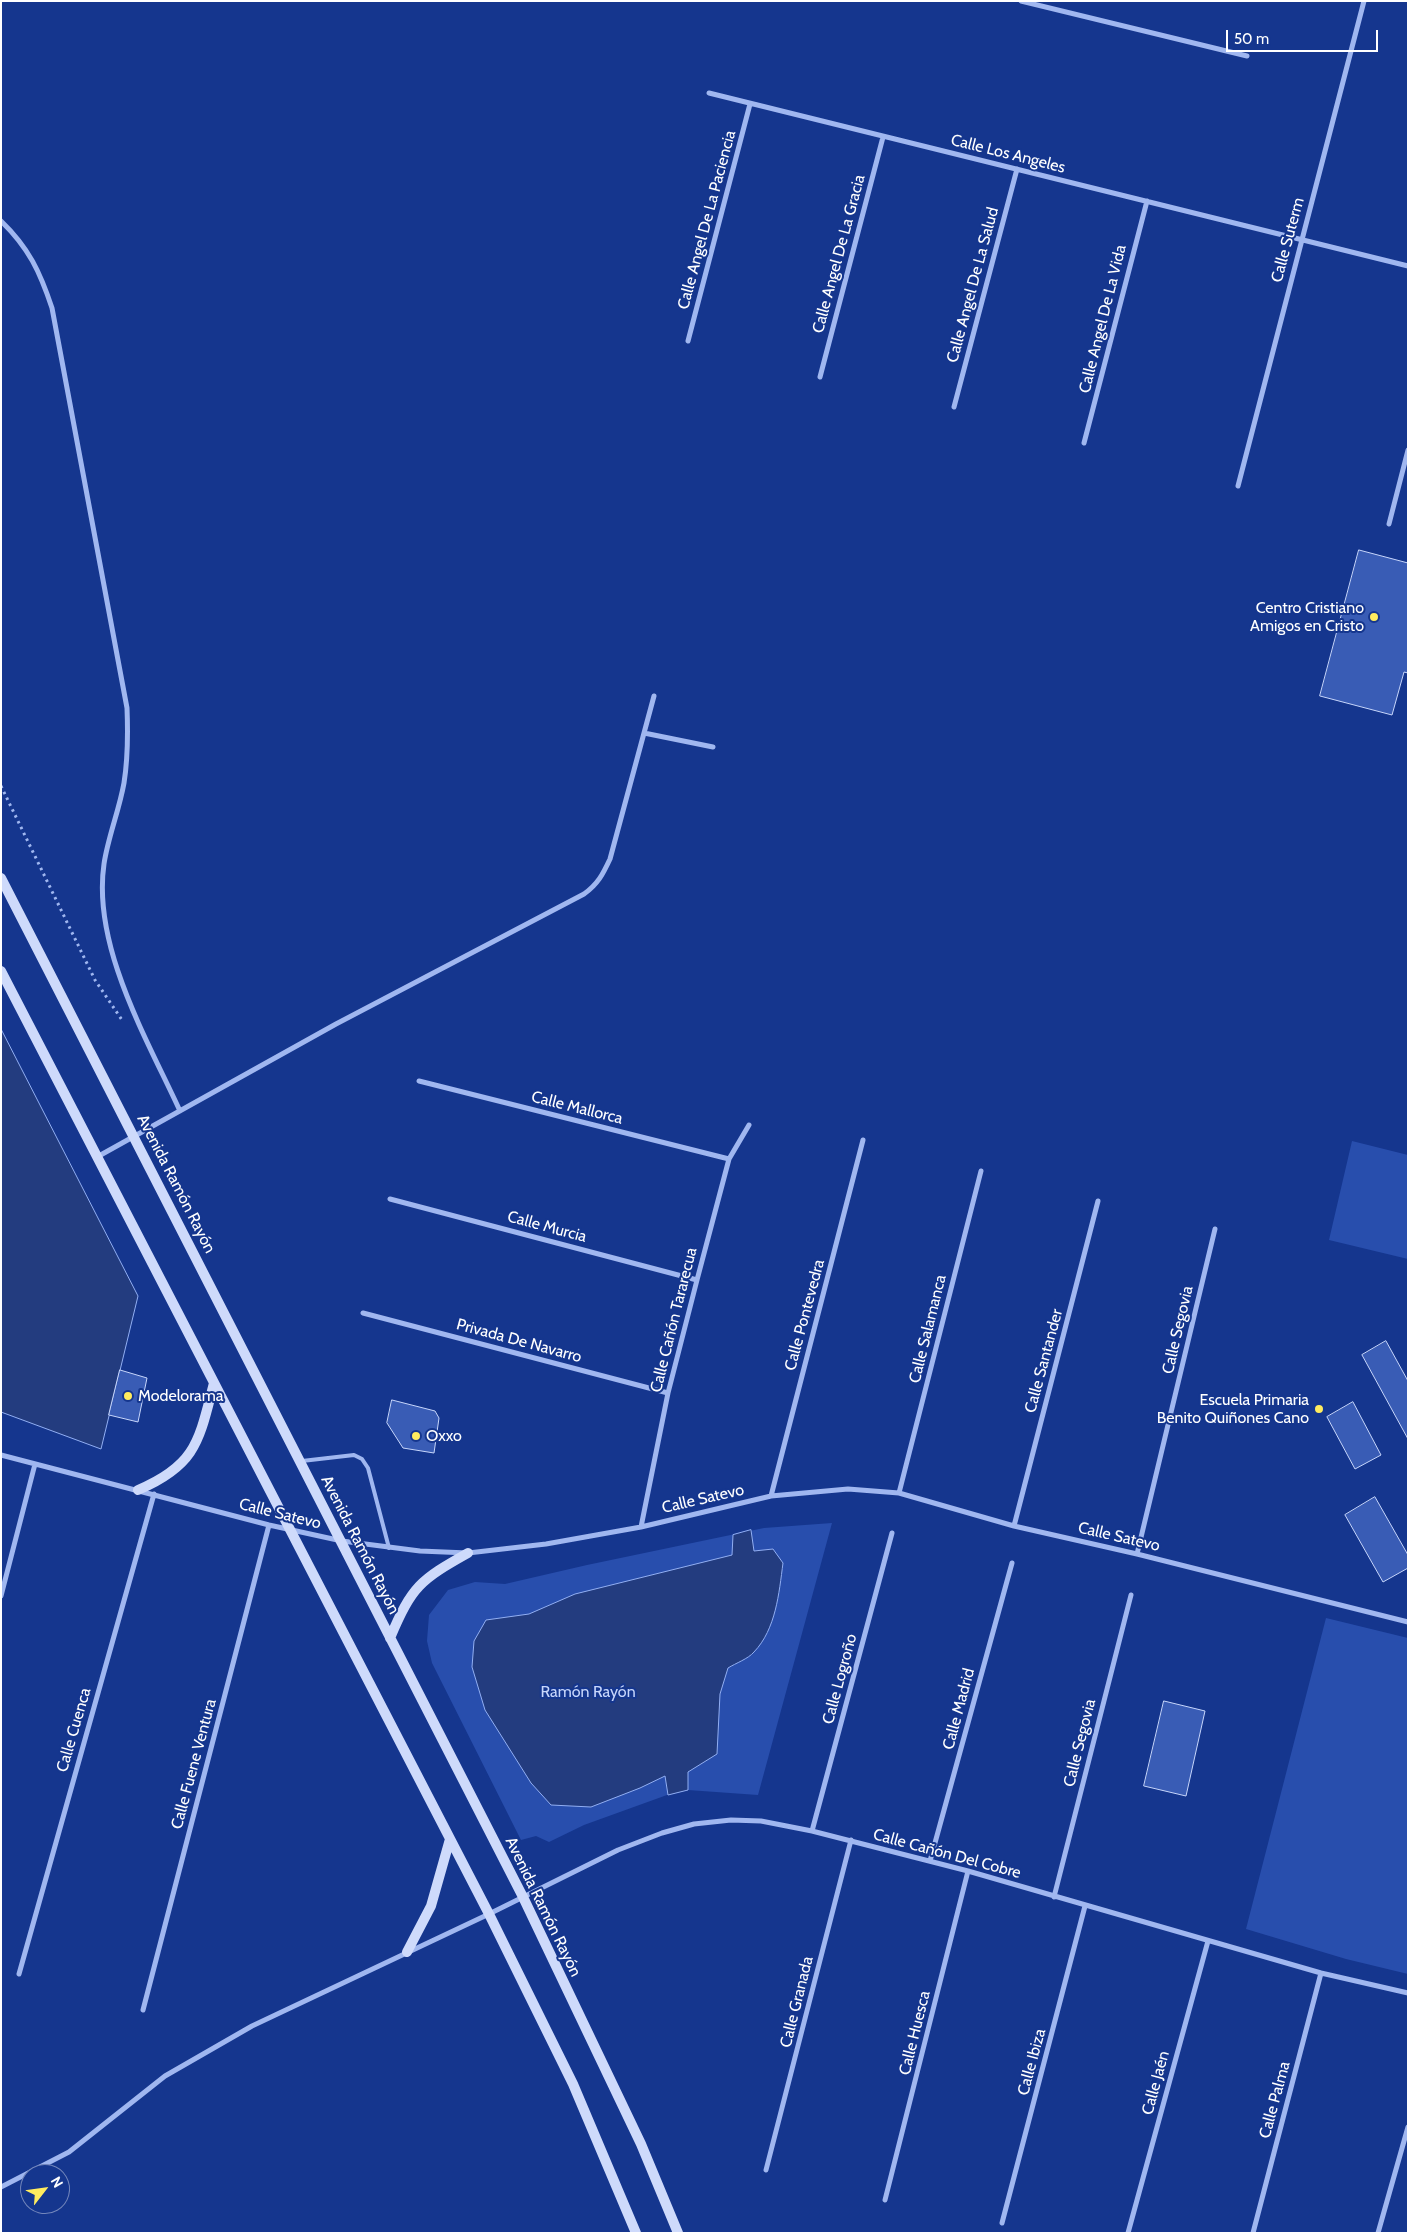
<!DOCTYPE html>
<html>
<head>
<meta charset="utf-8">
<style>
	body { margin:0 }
	#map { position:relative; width:1409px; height:2234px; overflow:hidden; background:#15368e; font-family:Cabin,sans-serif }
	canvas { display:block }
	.frame { position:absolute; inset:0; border:2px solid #fff; pointer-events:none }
	.north { position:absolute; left:20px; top:2164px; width:50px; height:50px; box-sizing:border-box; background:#15368e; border:1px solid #7386bb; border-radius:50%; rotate:60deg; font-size:14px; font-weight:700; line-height:20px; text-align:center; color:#fff }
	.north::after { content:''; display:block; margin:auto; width:18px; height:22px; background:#ffec5f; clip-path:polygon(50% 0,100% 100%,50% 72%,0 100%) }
	.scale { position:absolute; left:1226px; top:30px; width:152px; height:22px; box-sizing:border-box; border:2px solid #fff; border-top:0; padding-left:6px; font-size:15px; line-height:18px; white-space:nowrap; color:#fff; -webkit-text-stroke:4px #15368e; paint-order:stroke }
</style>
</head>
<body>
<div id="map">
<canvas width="1409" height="2234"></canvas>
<div class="frame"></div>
<div class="north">N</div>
<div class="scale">50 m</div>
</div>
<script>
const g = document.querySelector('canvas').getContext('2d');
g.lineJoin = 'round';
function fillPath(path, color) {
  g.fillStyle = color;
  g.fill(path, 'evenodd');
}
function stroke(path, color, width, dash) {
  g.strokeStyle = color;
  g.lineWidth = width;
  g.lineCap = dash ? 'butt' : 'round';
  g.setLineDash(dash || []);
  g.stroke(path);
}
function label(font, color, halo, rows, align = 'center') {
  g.font = font + ' Cabin,sans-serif';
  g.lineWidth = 4;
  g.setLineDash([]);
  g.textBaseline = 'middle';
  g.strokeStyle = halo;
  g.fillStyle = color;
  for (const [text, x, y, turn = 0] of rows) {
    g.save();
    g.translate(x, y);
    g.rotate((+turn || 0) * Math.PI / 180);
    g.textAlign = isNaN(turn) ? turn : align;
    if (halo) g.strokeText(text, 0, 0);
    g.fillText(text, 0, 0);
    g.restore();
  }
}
const green = new Path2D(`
	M1352,1141L1408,1155V1259L1329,1240Z
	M832,1523L758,1795L688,1790L667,1795L584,1825L549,1842L536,1836L521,1840L432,1663L427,1641L429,1615L448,1590L475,1582L505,1584L587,1565L764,1528Z
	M1326,1618L1408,1638V1974L1346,1959L1246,1929Z`);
const water = new Path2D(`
	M1,1029L138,1296L101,1449L1,1412Z
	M751,1530L754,1551L773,1549L783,1563C779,1593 776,1629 754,1652C748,1659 736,1663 728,1668L720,1694L717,1754L688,1772V1790L668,1795L665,1776L640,1788L591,1807L551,1805L531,1783L485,1710L472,1667L474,1641L486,1620L529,1614L575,1594L732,1555L733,1535Z`);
const building = new Path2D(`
	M1359,550L1408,563V673L1404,672L1392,715L1320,696Z
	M1386,1341L1408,1381V1439L1362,1355Z
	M120,1370L147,1378L138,1422L109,1415Z
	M392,1400L435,1411L439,1418L434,1453L403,1448L387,1423Z
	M1353,1402L1381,1455L1355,1469L1327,1417Z
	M1375,1497L1408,1555V1568L1383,1582L1345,1515Z
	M1164,1701L1205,1711L1186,1796L1144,1786Z`);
const path = new Path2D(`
	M1,786L95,980L122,1020`);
const lane = new Path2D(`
	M302,1461L354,1455L362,1459L368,1468L389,1548`);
const street = new Path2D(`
	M1021,1L1247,56
	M709,93L1408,266
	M1,221C29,248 40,272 52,308L127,708C128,733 128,758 124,783C119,811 108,837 104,864C92,946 147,1039 180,1111
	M688,341L750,104
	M820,377L883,137
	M954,407L1017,169
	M1084,443L1147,201
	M1238,486L1364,1
	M1389,524L1408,450
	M644,733L713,747
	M419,1081L729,1159
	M97,1157L336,1024L584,894C598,884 603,874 610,859L654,696
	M390,1199L697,1280
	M363,1313L668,1393
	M1,1455L269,1525L342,1541L420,1551L468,1553L546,1544L641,1527L771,1496L848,1489L899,1493L1014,1526L1137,1554L1408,1622
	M899,1493L981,1171
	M771,1496L863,1140
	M1014,1526L1098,1201
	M641,1527L668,1393L697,1280L729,1159L749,1125
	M1137,1554L1215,1229
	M1,1596L35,1464
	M812,1831L892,1533
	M930,1861L1012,1563
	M1054,1897L1131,1595
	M19,1974L154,1494
	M143,2010L269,1525
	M766,2170L851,1840
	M1,2187L69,2152L165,2076L252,2026L489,1914L618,1850L662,1833L694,1824L731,1820L761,1821L812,1831L968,1871L1321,1973L1408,1993
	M885,2200L968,1871
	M1002,2223L1085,1906
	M1128,2233L1208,1941
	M1253,2233L1321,1973
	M1378,2233L1408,2127`);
const secondary = new Path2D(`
	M1,878L523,1897L641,2144L678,2233
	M1,971L489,1914L573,2084L636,2233
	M138,1490C197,1465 199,1440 214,1383
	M390,1638C412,1586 420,1580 468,1553
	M407,1952L431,1906L450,1839`);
const markers = [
	[1374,617,5,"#ffec5f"],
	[128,1396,5,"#ffec5f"],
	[1319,1409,5,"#ffec5f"],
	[416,1436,5,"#ffec5f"]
];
const streetNames = [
	["Calle Los Angeles",1008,154,14],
	["Calle Angel De La Paciencia",707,220,-75],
	["Calle Suterm",1288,240,-75],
	["Calle Angel De La Gracia",839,254,-75],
	["Calle Angel De La Salud",973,285,-75],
	["Calle Angel De La Vida",1103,319,-76],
	["Calle Mallorca",577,1108,14],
	["Avenida Ramón Rayón",176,1184,63],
	["Calle Murcia",547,1227,15],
	["Calle Pontevedra",805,1315,-75],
	["Calle Cañón Tararecua",674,1320,-76],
	["Calle Salamanca",928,1329,-76],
	["Calle Segovia",1178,1330,-77],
	["Privada De Navarro",519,1341,15],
	["Calle Santander",1044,1361,-75],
	["Calle Satevo",703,1499,-13],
	["Calle Satevo",280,1514,14],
	["Calle Satevo",1119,1537,13],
	["Avenida Ramón Rayón",360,1545,63],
	["Calle Logroño",840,1679,-75],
	["Calle Madrid",959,1709,-75],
	["Calle Cuenca",74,1730,-74],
	["Calle Segovia",1080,1743,-76],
	["Calle Fuene Ventura",194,1764,-75],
	["Calle Cañón Del Cobre",947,1854,15],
	["Avenida Ramón Rayón",543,1907,64],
	["Calle Granada",797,2002,-76],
	["Calle Huesca",915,2033,-76],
	["Calle Ibiza",1032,2062,-75],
	["Calle Jaén",1156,2083,-75],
	["Calle Palma",1275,2100,-75]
];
const poiNames = [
	["Centro Cristiano",1364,608],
	["Amigos en Cristo",1364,626],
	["Modelorama",138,1396,"left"],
	["Escuela Primaria",1309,1400],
	["Benito Quiñones Cano",1309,1418],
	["Oxxo",426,1436,"left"]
];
const parkNames = [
	["Ramón Rayón",588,1692]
];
fillPath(green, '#284ead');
fillPath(water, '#233c7f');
stroke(water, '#92aff3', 1);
fillPath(building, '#395cb5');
stroke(building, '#c7d6fb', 1);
stroke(path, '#a0b7f0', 3, [2.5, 4]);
stroke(lane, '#a0b7f0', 4);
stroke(street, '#a0b7f0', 5);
stroke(secondary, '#cedafb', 10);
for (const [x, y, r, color] of markers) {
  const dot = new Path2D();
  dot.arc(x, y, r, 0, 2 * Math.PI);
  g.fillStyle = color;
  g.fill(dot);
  stroke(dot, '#15368e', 2);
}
label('16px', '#fff', '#15368e', streetNames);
label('16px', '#fff', '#15368e', poiNames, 'right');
label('16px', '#c7d6fb', '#15368e', parkNames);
</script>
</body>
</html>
